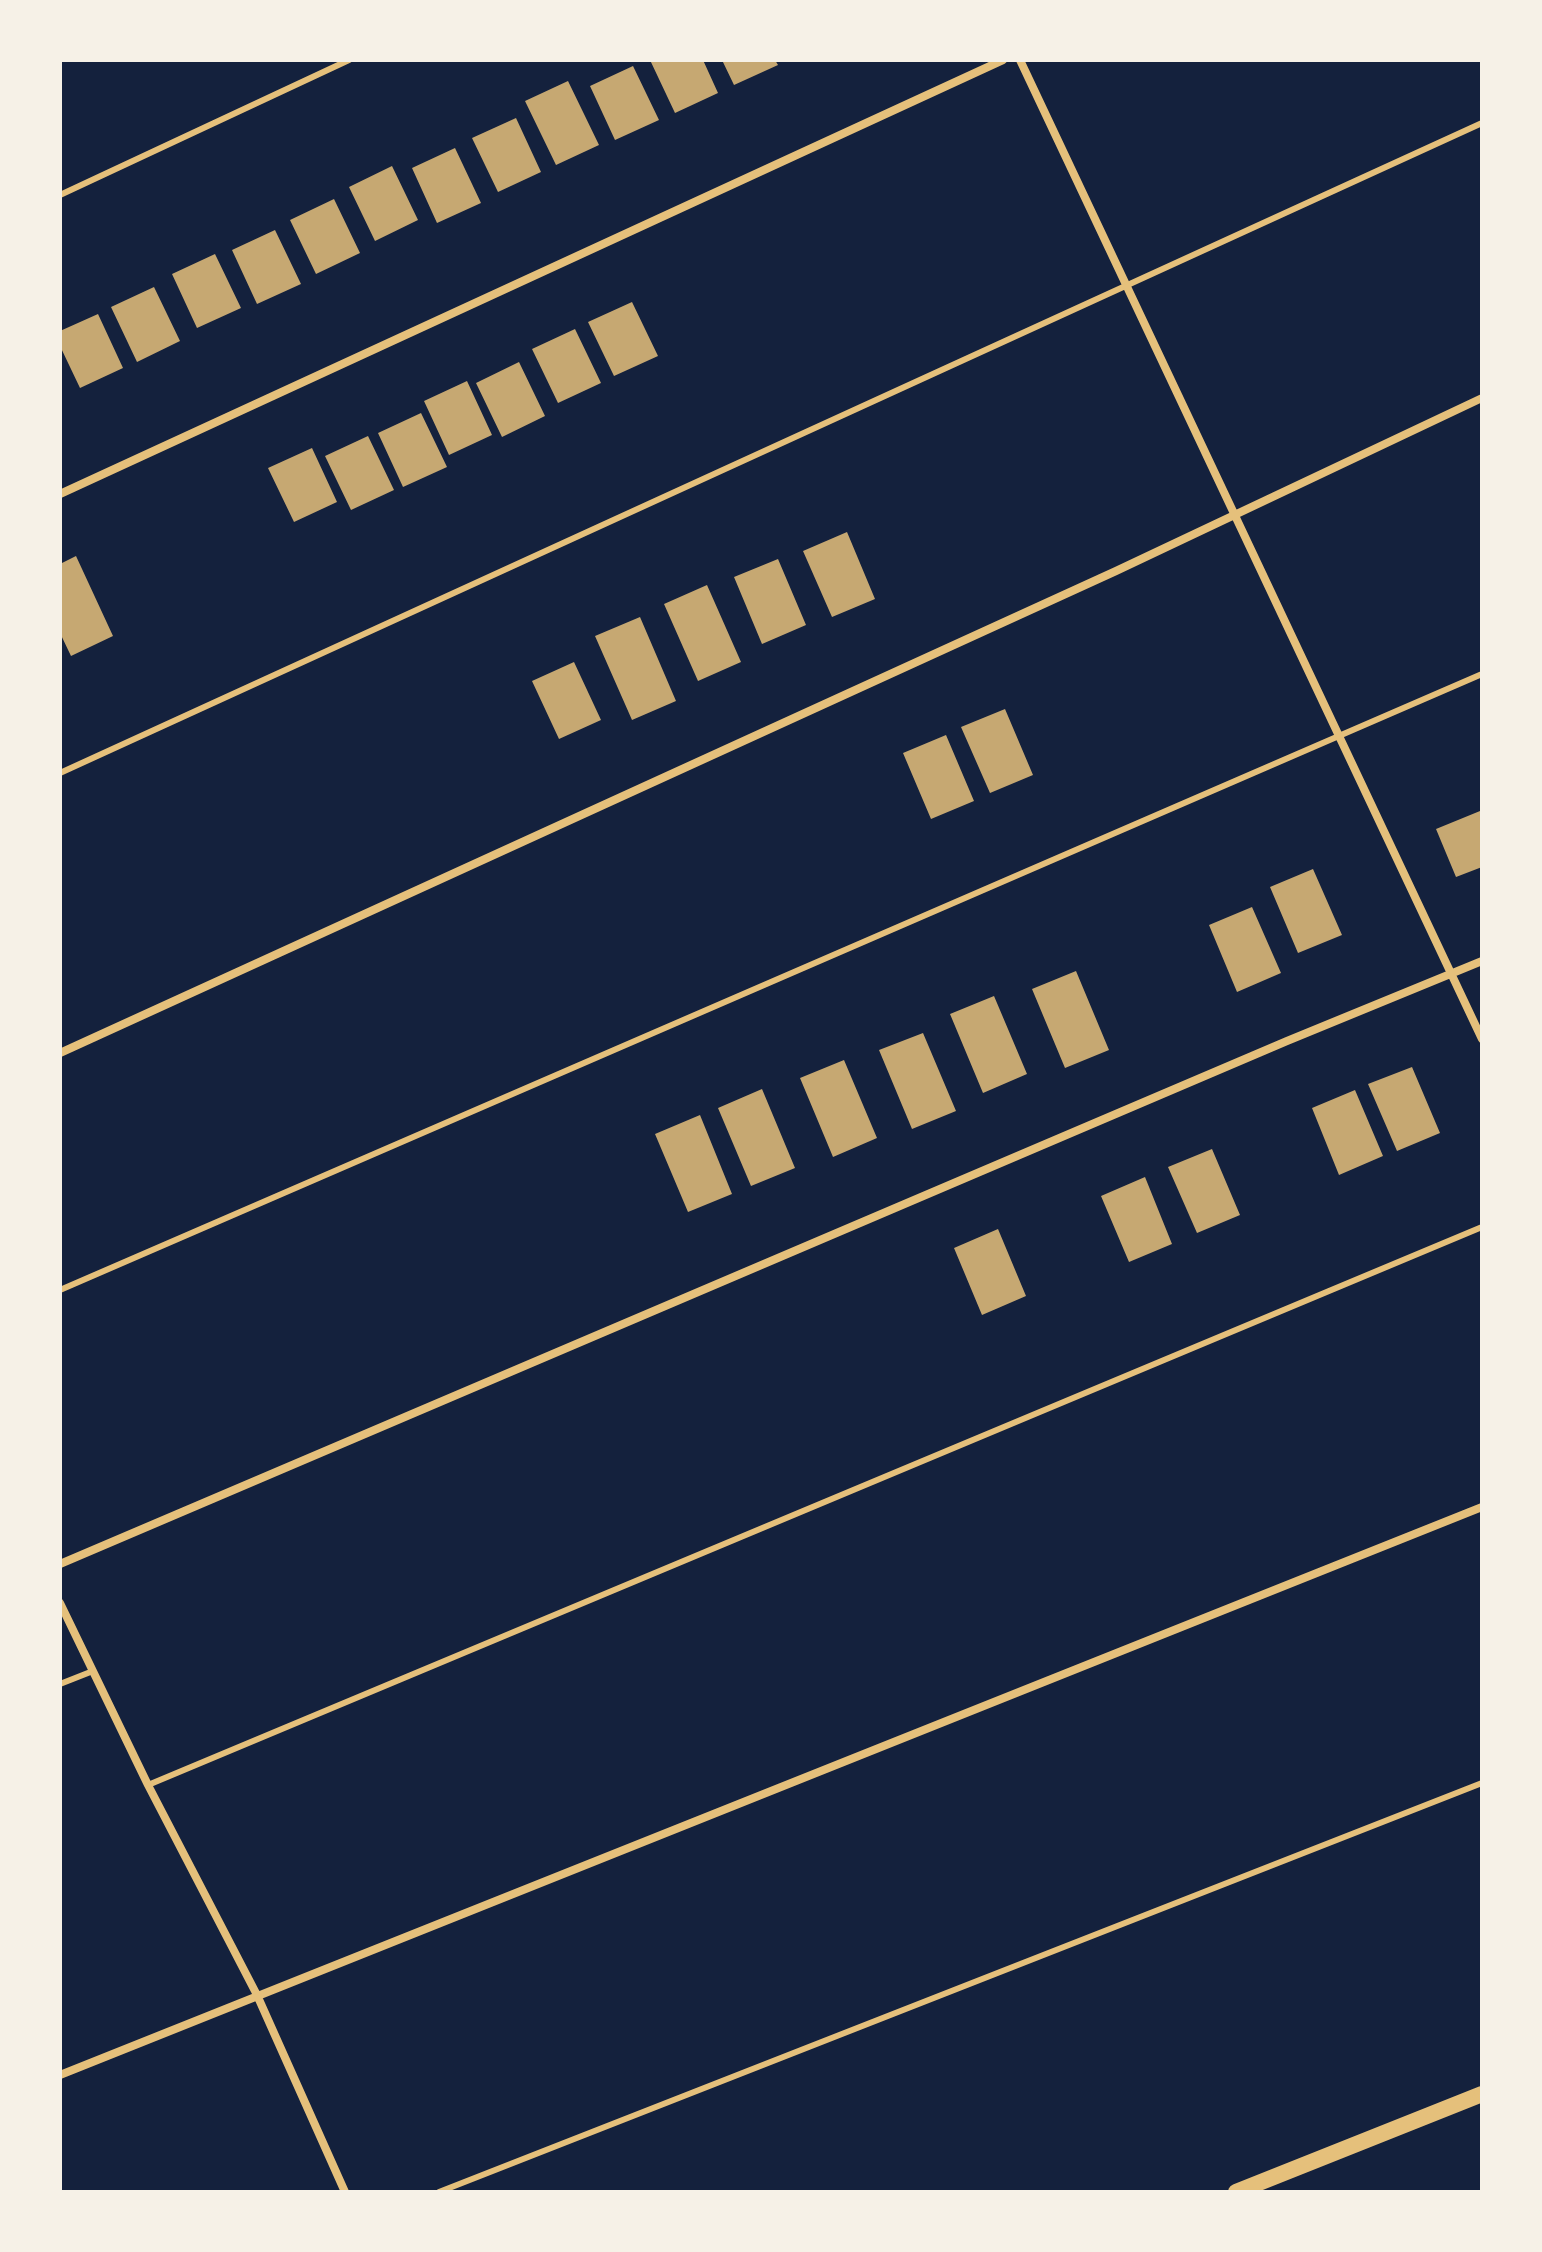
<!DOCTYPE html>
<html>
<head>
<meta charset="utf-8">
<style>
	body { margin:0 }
	#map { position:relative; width:1542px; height:2252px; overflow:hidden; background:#14213d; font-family:"Public Sans",sans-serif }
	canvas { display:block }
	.frame { position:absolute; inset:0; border:62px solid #f6f1e7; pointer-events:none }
</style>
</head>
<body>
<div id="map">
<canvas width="1542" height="2252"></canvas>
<div class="frame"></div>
</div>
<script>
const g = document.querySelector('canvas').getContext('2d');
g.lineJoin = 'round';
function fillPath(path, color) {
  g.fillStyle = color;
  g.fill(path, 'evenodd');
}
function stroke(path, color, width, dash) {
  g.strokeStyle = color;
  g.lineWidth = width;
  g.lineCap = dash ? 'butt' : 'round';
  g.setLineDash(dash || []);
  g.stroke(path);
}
const building = new Path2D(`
	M650,60H703L718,93L675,113Z
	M722,60H775L778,65L734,85Z
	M633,66L659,120L615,140L590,86Z
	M568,81L599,145L556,165L525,101Z
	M516,118L541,172L498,192L472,138Z
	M455,148L481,203L437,223L412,168Z
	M392,166L418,220L375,241L349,187Z
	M334,199L360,253L316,274L290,220Z
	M275,230L301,284L257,304L232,250Z
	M215,254L241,308L197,328L172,274Z
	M154,287L180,341L137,362L111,307Z
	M632,302L658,356L614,376L588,322Z
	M98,314L123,368L80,388L60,346V331Z
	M575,329L601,383L558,403L532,349Z
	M519,362L545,416L502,437L476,383Z
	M467,381L492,435L449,455L424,401Z
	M421,413L447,467L403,487L378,433Z
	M368,436L394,490L351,510L325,456Z
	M312,448L337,502L294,522L268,468Z
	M847,532L875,599L832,617L803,551Z
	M76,556L113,636L71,656L60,633V564Z
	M778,559L806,625L762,644L734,577Z
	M707,585L741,662L698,681L664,604Z
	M640,617L676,701L632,720L595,636Z
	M574,662L601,720L559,739L532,681Z
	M1005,709L1033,775L990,793L961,727Z
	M946,735L974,801L931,819L903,753Z
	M1480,811L1482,867L1456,877L1436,829Z
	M1313,869L1342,935L1298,953L1270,887Z
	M1252,907L1281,973L1237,992L1209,925Z
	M1076,971L1109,1050L1065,1068L1032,989Z
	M994,996L1027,1074L983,1093L950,1014Z
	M923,1033L956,1111L912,1129L879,1050Z
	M844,1060L877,1138L833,1157L800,1078Z
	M1412,1067L1440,1133L1397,1151L1368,1084Z
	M762,1089L795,1168L751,1186L718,1108Z
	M1355,1090L1383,1156L1339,1175L1312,1108Z
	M700,1115L732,1194L688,1212L655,1134Z
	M1212,1149L1240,1215L1197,1233L1168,1167Z
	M1145,1177L1172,1244L1129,1262L1101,1196Z
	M998,1229L1026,1296L982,1315L954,1248Z`);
const service = new Path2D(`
	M60,195L349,60
	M60,773L1482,123
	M60,1290L1482,674
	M60,1684L93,1671
	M148,1785L1482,1227
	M439,2192L1482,1783`);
const minor = new Path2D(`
	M1020,60L1482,1039
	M60,494L1003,60
	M60,1053L1116,571L1482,398
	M60,1564L1287,1041L1482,961
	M60,1603L148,1785L257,1995L345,2192
	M60,2075L1482,1507`);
const secondary = new Path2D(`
	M1236,2192L1482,2094`);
fillPath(building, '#c6a872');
stroke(service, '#e5c07b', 6);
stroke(minor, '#e5c07b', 8);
stroke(secondary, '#e5c07b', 16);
</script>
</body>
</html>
